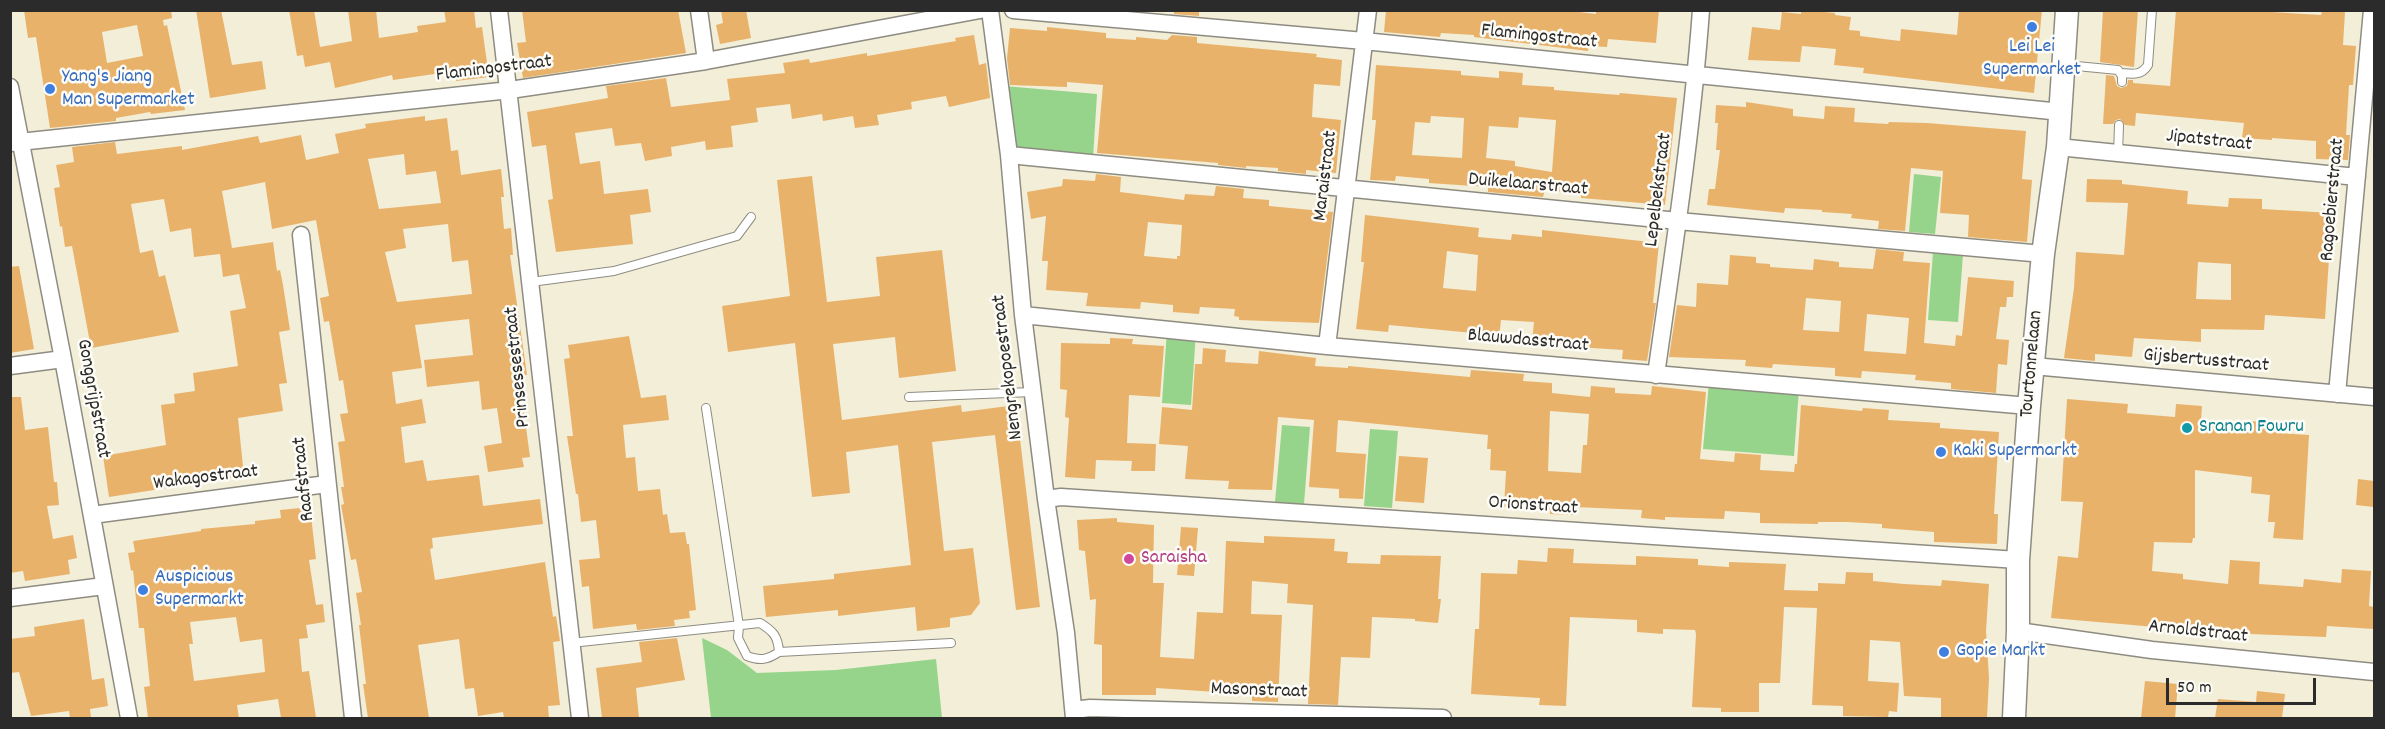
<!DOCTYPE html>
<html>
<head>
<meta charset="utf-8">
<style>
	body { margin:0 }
	#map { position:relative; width:2385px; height:729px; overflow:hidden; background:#f2eed8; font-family:Dekko,sans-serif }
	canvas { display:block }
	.frame { position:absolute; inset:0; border:12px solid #2b2b2b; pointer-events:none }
	.scale { position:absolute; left:2166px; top:678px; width:150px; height:27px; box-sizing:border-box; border:3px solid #2b2b2b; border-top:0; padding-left:8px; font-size:18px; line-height:21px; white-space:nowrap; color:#2b2b2b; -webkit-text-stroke:4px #fdfcf7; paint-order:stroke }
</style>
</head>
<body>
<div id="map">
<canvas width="2385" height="729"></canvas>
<div class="frame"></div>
<div class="scale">50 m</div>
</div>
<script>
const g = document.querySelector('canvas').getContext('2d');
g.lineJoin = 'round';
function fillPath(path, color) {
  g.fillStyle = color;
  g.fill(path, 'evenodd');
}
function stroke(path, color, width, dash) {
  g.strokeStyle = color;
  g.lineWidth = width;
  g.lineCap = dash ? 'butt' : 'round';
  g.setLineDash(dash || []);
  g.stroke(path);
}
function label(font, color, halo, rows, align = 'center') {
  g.font = font + ' Dekko,sans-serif';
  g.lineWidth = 5;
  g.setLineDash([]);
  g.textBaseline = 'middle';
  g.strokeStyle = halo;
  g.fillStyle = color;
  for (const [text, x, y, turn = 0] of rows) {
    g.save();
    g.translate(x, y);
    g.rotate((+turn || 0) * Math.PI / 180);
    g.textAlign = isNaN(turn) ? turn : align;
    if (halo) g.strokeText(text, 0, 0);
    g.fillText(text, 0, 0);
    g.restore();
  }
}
const green = new Path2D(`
	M1004,86L1097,94L1093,158L1015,149Z
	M1914,174L1941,177L1935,234L1909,232Z
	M1933,252L1963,254L1958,322L1928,320Z
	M1167,330L1196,332L1191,405L1162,403Z
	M1709,382L1799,389L1794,456L1703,449Z
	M1282,425L1310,427L1304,504L1275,502Z
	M1370,429L1398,431L1392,508L1364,506Z
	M702,638L727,650L757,673L836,670L936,659L942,718H711Z`);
const building = new Path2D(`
	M24,10H171L172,18L163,20L164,26L167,25L185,110L151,114L150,112L116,118V121L50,128L36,37L28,38ZM137,25L143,56L107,63L102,32Z
	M196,10H221L232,65L262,61L266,89L210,98Z
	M289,10H314L320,47L352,41L348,10H376L379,38L418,32L417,26L446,22L444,10H474L476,28L482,27L489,77L456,81L455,71L393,80L392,75L335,88L330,62L305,67L303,55L297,56Z
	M522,10H678L686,53L523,78L517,43L526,42Z
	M721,10H746L751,38L720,44L716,25L723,23Z
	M1174,10H1199V16L1174,14Z
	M1386,10H1562L1596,14V10H1659L1656,43L1608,39L1607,47L1589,46L1588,51L1474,37V35L1441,33L1440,37L1384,32Z
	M1801,10L1835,13V15L1851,17L1849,30L1860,31V36L1900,41L1901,29L1957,35L1959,10H2042L2034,93L1863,73L1864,68L1834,65L1836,49L1802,46L1800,62L1748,60L1752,27L1780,30L1782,12L1801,14Z
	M2103,10H2138L2134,67L2100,62Z
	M2176,10H2238L2321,15L2322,11L2345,12L2343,45L2356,46L2353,85H2349L2346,135H2350L2348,160L2316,159V141L2272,138V140L2242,138L2244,123L2136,113L2135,126L2125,125L2120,119L2116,120L2113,124H2103L2106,75L2114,76L2117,86L2121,88L2127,86L2128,80H2133V83L2170,86Z
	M1047,27L1106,33V38L1136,40V37L1167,40L1172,35L1197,37V43L1317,54L1316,57L1342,60L1340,86L1314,84L1312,117L1341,120L1336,173L1306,170V174L1278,171V168L1246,166V168L1218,165V163L1097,153L1103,85L1067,82V87L1010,85L1007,58L1010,28L1047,31Z
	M974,35L979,65L986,63L990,98L949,107L946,96L911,102L912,109L877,115L879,125L855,128L853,116L823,121L822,114L792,119L790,104L756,108L758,122L731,126L733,147L706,150L705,141L671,147L672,156L645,161L641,143L615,146L612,128L575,133L580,164L600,161L604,194L648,189L651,212L630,215L633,244L556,252L548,200L553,199L546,145L532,147L527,112L608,98L606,86L666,78L671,107L730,100L727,79L785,73L783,63L809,59L810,63L867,53V56L956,41L955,38Z
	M1376,65L1461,71V75L1499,78V71L1523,73L1522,85L1554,87V90L1619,95L1620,93L1677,98L1665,205L1581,198V194L1545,190L1543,197L1488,192V187L1429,183V179L1396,176L1395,181L1370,180L1376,120H1372ZM1431,116L1464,118L1462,158L1412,155L1415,122L1430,123ZM1519,117L1556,120L1552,172L1515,166V161L1486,158L1489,126L1518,128Z
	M1746,102L1793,109V116L1824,119L1825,106L1855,108L1854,122L1888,124L1889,122L1927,123L2026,131L2022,179L2032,180L2027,242L1968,237L1969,215L1940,213L1943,171L1911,168L1905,231L1878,229L1879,221L1851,218L1852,214L1822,212V210L1785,208L1784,213L1707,205L1709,189H1715L1720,150H1716L1718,123H1715L1716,105L1746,107Z
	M425,116V121L447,118L451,151L458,150L461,175L501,169L504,197H501L504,229L511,228L513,255H510L527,375H522L525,405H523L530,457L522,458L524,467L488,472L484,446L502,443L497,408L482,410L479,381L427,387L424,360L473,355L469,319L415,325L422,368L392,372L396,404L422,399L426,423L401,427L405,463L423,460L427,481L479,475L483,506L540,499L543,524L432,538L433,548L430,549L435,580L545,562L553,617L556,616L560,641L553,642L560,705L548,706L549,718H504L503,712L478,716L474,688L465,689L459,639L418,645L429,718H368L363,684H366L359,625H361L356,593L362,592L356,559L351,560L341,505L344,504L341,487H344L338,442L345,441L340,414L348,413L343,380L339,381L329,321L324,322L320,298L329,296L316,220L272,229L265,182L222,191L232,248L273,242L277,271L280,270L283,285L290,330L279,332L287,383L279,384L283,411L238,418L244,476L109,497L103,456L166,445L161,405L175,403L174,394L195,391L193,373L238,366L230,311L246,308L239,274L223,277L220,254L194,257L191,228L170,232L164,199L131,204L140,253L153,250L159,277L165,275L179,332L91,348L72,246L65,247L62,226L60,227L54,188L60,187L56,165L74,162L72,147L115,142L117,154L182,146V150L258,136L260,143L301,135L306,160L339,153L335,134L366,128L365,124ZM404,154L406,175L436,171L441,203L379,209L368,159ZM448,224L452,262L468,260L472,294L397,302L385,252L406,248L403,229Z
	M1096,174L1121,177L1120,192L1184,200L1185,194L1214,196L1216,186L1244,189L1243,198L1269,200V206L1333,212L1319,323L1239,320V317L1234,316L1235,309L1200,307L1199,314L1173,312V305L1141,302L1140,309L1086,306L1088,293L1046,290L1048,261H1042L1046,216L1031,219L1027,192L1062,186L1063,179L1095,181ZM1148,222L1182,225L1180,256H1177V259L1144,256Z
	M812,176L827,302L880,296L876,257L942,250L956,371L899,378L895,337L833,344L842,420L961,405L962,412L1016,405L1040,607L1016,610L995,435L932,442L944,551L973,548L980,603L971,615L950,618V627L917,631L915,607L838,616V610L766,617L763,586L834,579V574L911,565L898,445L846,452L850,493L812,497L795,343L728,352L722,306L790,296L777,180Z
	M2087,179L2122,180V184L2188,191L2187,204L2228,207L2229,198L2262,199V209L2332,213L2325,319L2265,315L2264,330L2201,329V342L2134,338L2132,357L2095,354V361L2064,358L2074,288L2076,252L2124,255L2128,203L2086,202ZM2198,262L2231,264V300L2196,299Z
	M1365,215L1479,228L1478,237L1511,240L1512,234L1542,237V230L1659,243L1653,303H1656L1647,361L1622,359L1623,350L1562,346V344L1532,342L1534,322L1501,320L1499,338L1472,336L1473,333L1389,325L1388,332L1356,329L1364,262H1361ZM1447,251L1478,255L1476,291L1443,288Z
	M1876,249L1904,252L1903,261L1930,263L1924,343L1955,346L1956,335L1962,336L1968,277L2014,281L2013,297H2007L2006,307H2000L1996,339L2009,340L2007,365L1998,364L1996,393L1951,389V383L1915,380L1916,375L1862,371L1861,378L1835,376V368L1773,364L1772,368L1745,366L1746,360L1669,357L1677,305L1696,307L1697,283L1728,285L1730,255L1756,257V263L1770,264V267L1813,270L1814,259L1839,262V267L1873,269ZM1806,298L1841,301L1839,332L1803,330ZM1867,314L1909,318L1906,354L1864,351Z
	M19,266L34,349L10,353V267Z
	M629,336L641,398L666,395L669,420L623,425L626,458L635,457L638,491L660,489L663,515L667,514L670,533L685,532L687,544H689L696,610L689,611L690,618L674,620L675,626L637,630L636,624L593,629L589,586L582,587L579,560L600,558L596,520L581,522L578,494H576L567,436H573L564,359L570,358L568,345Z
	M1110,338L1133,339L1132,344L1164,346L1160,397L1129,395L1127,443L1156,444L1155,471H1131L1132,461L1096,460L1095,479L1065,477L1069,418L1065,417L1067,390L1060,389L1061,343L1110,344Z
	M1203,348L1226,350L1225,362L1258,364L1259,351L1316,358L1315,366L1348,368V366L1470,377L1471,370L1524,374L1523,381L1552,383V393L1590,397L1591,386L1615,388V393L1651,395L1652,386L1706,392L1700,459L1734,462L1735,453L1761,455L1760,470L1794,472L1795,464H1797L1801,405L1862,411L1863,408L1889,410L1888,420L1940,423V428L1999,432L1994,514H1998L1997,544L1934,542V532L1882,528V524L1847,522H1818V524L1760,523V513L1725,511L1724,519L1665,517V520L1641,518L1642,510L1575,507V515L1550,514V510L1504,507L1506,471L1490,470L1491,449H1487L1488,435L1338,420L1336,452L1366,454L1363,499L1339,498V489L1309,487L1314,420L1278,417L1272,490L1228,489L1229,481L1185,479L1188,446L1159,444L1162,407L1192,410L1195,364H1202ZM1550,411L1589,414L1587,445H1583L1581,473L1548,471Z
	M10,397H21L25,430L48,427L54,482H57L59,505L47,506L53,539L73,535L77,558L68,560L70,574L25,581L23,571L10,573Z
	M2067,399L2128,404L2127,413L2175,417L2176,404L2202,406L2201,420L2250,426L2251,421L2279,424L2278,433L2309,435L2303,540L2273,538L2275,522H2268L2270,495L2251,493L2252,477L2195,470V538H2193L2192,543L2154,542L2152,571L2183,574V579L2228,584L2230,560L2260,562L2259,584L2303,587L2304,579L2341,583L2342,569L2371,571L2369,606L2374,607V629L2327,626L2326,637L2225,633L2051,618L2058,556L2078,558L2083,502L2061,501Z
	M1399,456L1428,458L1424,503L1395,501Z
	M2358,479L2374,481V507L2356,505Z
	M310,507L316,559L309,560L316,605L323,604L325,622L306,625L308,638L299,639L302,672L309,671L316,718H281L278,699L237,705L239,718H148L144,687L150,686L144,628H139L133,570L131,571L128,553L135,552L133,541L201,531V529L255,524V521L281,518L280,510ZM236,617L240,642L262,639L265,672L194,681L189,644H193L190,622Z
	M1117,518V522L1154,525L1153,583H1164L1160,657L1194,659L1197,612L1223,613L1226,541L1264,543V536L1335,539L1334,551L1348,552L1347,563L1380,564L1381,555L1441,556L1438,599H1441L1438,623L1415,621V619L1372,617L1370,658L1341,657L1338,705L1308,704L1313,605L1287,603L1288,584L1252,581L1251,614L1282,615L1278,702L1252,701V692H1216L1156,688V695H1102V645L1094,644L1096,599L1090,600L1085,551L1079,550L1077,520Z
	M1181,527L1198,528L1194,576L1177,575Z
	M1548,548L1574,549L1573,563L1636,565V556L1698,559V565L1729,567V562L1786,564L1784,590L1818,591V583L1845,584L1846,572L1873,573V581L1904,584L1941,586L1942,580L1989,584L1986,631L1989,678L1987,718H1941V698L1904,696L1900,642L1870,640L1868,681L1899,683L1897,712L1889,711L1888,717L1843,716V706L1812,705L1817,608L1784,607L1780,683H1759V712H1721V708L1692,707L1696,634L1695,630L1663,629V634L1637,632V620L1570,617L1566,706L1539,705L1540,698L1471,694L1475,629H1479L1481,573L1517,574L1518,560L1547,562Z
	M84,619L92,680L104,678L108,706L90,709L91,718H70L69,711L31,716L19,672L10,673V639L35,636L34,627Z
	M677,638L685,680L636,688L639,718H602L596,668L642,662L639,642Z
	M2145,681L2178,684L2175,718H2141Z
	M2257,691L2285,694L2282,718H2215L2218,699L2256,702Z`);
const lane = new Path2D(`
	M2066,65L2118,70L2122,76V82
	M2121,73C2133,74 2141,76 2148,65L2152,10
	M2118,154L2119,125
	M531,282L614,271L737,236L751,217
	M909,397L1032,392
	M706,408L739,626L738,638L747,656C760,661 767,660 779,652L951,643
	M571,643L760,623C773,631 778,636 779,652`);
const street = new Path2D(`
	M499,10L580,718
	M699,10L706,61
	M990,10L1009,155L1023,315L1046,499L1066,633L1074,718
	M1013,10L1364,41L2061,112
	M10,87L63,359L129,718
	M10,143L510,90L706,61L980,10
	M2058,147L2357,177
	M1009,155L1678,221L2043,254
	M301,235L353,718
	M1023,315L1327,346L2029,406
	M1327,346L1368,10
	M10,366L63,359
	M2033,366L2374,397
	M1656,375C1673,254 1692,133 1701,10
	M2337,394L2372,10
	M1046,499L1061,497L2018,560
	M92,515L327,484
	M10,598L104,586
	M2018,631L2152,650L2374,672
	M1074,710L1090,708L1443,718`);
const secondary = new Path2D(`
	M2014,718L2018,631V560L2029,406L2043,254L2058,147L2067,10`);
const markers = [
	[2032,27,6,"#3f7fe0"],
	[50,89,6,"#3f7fe0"],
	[2187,428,6,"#0f9aa8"],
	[1941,452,6,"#3f7fe0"],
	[1129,559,6,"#d1479c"],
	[143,590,6,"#3f7fe0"],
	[1944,652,6,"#3f7fe0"]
];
const streetNames = [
	["Flamingostraat",1539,38,6],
	["Flamingostraat",494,70,-7],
	["Jipatstraat",2209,142,6],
	["Maraistraat",1327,176,-83],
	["Duikelaarstraat",1528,186,5],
	["Lepelbekstraat",1660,190,-83],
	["Ragoebierstraat",2334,200,-85],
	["Blauwdasstraat",1528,342,5],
	["Gijsbertusstraat",2206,362,5],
	["Tourtonnelaan",2033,364,-85],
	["Prinsessestraat",519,367,-96],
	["Nengrekopoestraat",1009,367,-97],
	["Gonggrijpstraat",92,399,80],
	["Wakagostraat",206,479,-7],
	["Raafstraat",305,479,-96],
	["Orionstraat",1533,507,4],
	["Arnoldstraat",2198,633,6],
	["Masonstraat",1259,692,2]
];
const shopNames = [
	["Lei Lei",2032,48,"center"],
	["Supermarket",2032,71,"center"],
	["Yang's Jiang",62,78],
	["Man Supermarket",62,101],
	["Kaki Supermarkt",1953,452],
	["Auspicious",155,578],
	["Supermarkt",155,601],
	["Gopie Markt",1956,652]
];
const cultureNames = [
	["Sranan Fowru",2199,428]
];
const hotelNames = [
	["Saraisha",1141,559]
];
fillPath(green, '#95d48a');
fillPath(building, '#e9b26b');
stroke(lane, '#8e8c82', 10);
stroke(street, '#8e8c82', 19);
stroke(secondary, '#8e8c82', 25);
stroke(lane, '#fff', 8);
stroke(street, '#fff', 16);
stroke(secondary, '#fff', 22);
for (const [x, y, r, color] of markers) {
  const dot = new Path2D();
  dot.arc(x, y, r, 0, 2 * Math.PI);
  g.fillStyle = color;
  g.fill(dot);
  stroke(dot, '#fdfcf7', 2);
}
label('20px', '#2b2b2b', '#fdfcf7', streetNames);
label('20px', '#366cbe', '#fdfcf7', shopNames, 'left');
label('20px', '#0d838f', '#fdfcf7', cultureNames, 'left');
label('20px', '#b23c85', '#fdfcf7', hotelNames, 'left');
</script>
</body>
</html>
